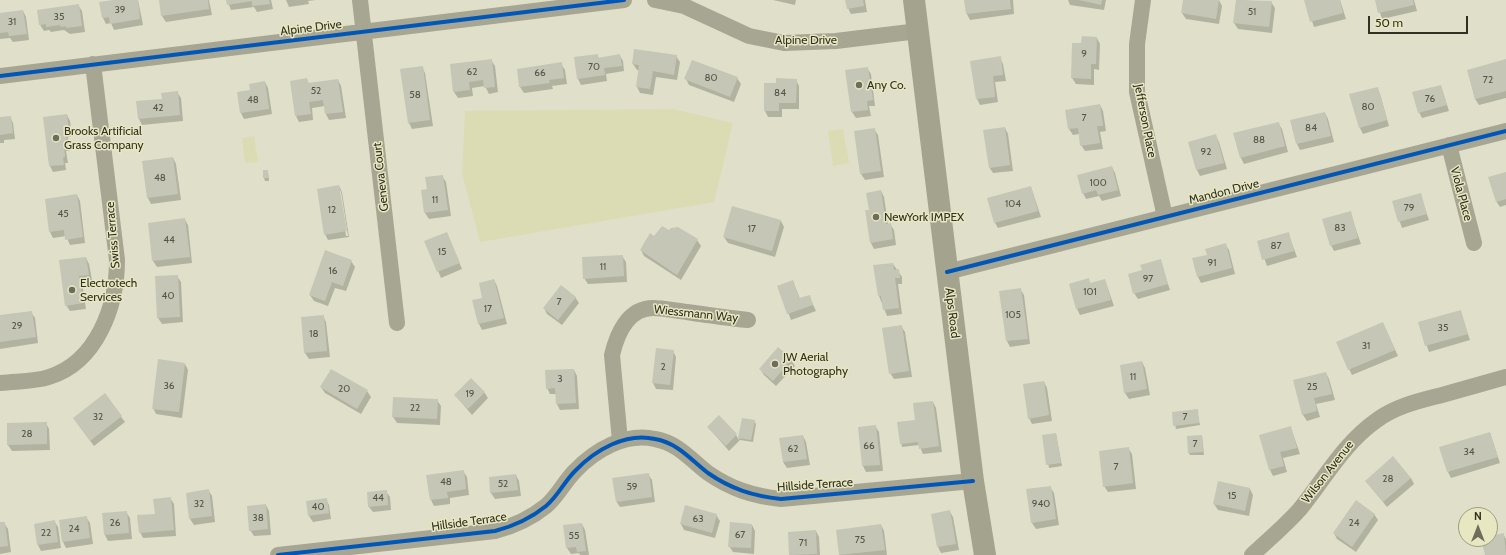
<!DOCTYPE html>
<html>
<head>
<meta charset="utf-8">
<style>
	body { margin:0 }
	#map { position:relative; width:1506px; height:555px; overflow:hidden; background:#dfdfca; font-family:Cabin,sans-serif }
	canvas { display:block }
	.north { position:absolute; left:1458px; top:507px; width:40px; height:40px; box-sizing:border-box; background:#e7e7c2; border:1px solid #9e9e82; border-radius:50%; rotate:0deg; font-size:11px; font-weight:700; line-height:16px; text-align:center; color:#313022 }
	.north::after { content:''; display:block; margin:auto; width:14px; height:18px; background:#6e6d5d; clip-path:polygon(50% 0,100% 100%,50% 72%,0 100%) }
	.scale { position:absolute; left:1368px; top:16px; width:100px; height:18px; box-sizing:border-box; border:2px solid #313022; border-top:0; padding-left:5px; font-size:12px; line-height:14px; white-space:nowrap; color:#313022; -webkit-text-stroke:3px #e7e7c2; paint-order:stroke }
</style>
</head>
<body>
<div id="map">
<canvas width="1506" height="555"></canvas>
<div class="north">N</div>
<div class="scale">50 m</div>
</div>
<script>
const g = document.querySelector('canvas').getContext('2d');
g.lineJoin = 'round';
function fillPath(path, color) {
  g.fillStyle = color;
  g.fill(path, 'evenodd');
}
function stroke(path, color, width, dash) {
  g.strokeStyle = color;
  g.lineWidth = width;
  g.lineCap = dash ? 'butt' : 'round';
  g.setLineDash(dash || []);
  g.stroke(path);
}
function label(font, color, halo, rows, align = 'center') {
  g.font = font + ' Cabin,sans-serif';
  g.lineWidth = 3;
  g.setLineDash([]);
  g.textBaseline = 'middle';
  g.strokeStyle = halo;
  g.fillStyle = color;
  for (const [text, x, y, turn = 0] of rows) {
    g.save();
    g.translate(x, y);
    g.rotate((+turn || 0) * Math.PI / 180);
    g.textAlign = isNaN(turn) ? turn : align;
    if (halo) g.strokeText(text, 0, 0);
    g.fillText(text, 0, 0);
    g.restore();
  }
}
const green = new Path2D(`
	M673,109L733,123L714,202L480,242L462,173L465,111Z
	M843,129L849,163L833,166L828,131Z
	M254,136L258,162L245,163L242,138Z`);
const shadow = new Path2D(`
	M119,0H138L143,25L114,30L111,23L106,24L103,18Z
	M160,0H209L212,15L166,22L162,16Z
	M227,0H271L273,9L257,12L254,7L231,10Z
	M286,0H316L308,1L309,4L289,7Z
	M773,0H796L795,5Z
	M846,0H865L867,12L851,14L848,8Z
	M965,0H1013L1014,14L970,20L967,14Z
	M1068,0H1106L1104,10L1070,5Z
	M1184,0H1219L1222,6L1219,24L1186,19L1182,13Z
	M1237,0L1271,2L1275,8L1272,33L1238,29L1234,23Z
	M1305,0H1340L1346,19L1314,27Z
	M1376,0H1414L1417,11L1382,19Z
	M78,5L82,11L85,32L70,34L64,30L51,32L49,30L44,31L40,25Z
	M23,11L26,17L29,40L13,42L10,38L0,39V14Z
	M1097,38L1100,44L1099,70L1094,69V85L1076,84L1072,78Z
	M597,55L599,58L620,56L623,61L624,71L606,74L607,81L581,85L578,79Z
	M676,56L680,62L677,80L656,77L653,95L640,93L637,87L639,70H637L633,64Z
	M1000,58L1003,64L1006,81L995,82L998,102L980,105L977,99L971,62Z
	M491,60L495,66L498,92L489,94L485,86L472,88L473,96L458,98L454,92Z
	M1506,60V98L1479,105L1475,99L1468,71Z
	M561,64L565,70L567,84L552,86L553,89L524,93L520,87L518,70Z
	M422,67L425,73L433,126L412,129L409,123Z
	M867,68L871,74L875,106H869L871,116L856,118L852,112Z
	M737,78L741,84L734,102L689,85L686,79Z
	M307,80L309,84L338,80L341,86L346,118L329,120L326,114L325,106L312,108L313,120L299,122L296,116Z
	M796,80L799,86V109H782V117H768L765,111L777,84Z
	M265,82L268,88L272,114L244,119L241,113L251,91Z
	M1441,86L1449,111L1422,118L1419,112Z
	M1377,88L1380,94L1389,126L1363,134L1360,128Z
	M177,92L181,98L183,121L142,125L139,119L137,102L163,100Z
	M1100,105L1103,111L1106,131L1100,132L1103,149L1085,151L1081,145L1079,134L1073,135L1069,129Z
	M1325,113L1328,119L1334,142L1300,150L1297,144Z
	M67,115L70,121L72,136L68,137L70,151H66L68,163H65L66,170L53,172L50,166L44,118Z
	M10,117L13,123L15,139L4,140V143H0V118Z
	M1278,123L1282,129L1288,152L1244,164L1241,158L1235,134Z
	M1005,128L1008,134L1013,171L993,173L989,167Z
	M874,129L878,135L884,177L865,180L861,174Z
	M1216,136L1219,142L1227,169L1200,176L1197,170L1189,143Z
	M173,158L176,164L181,200L151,204L148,198L143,162Z
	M1112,167L1115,173L1121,196L1102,201L1099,196L1086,199L1083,193Z
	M268,171L269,181H265L264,178Z
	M1506,173V205L1500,207L1496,201Z
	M442,176L446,182L451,216L429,219L425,213L422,191L428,190Z
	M339,186L342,192L349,237L328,240L325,234ZM339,191H341L348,236H346Z
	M1031,187L1041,217L998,228L995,223Z
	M881,191L884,197L888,224H890L894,230L896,245L874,249L871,243L870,211Z
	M1420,194L1429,220L1402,228L1393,202Z
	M77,195L80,201L85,243L70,245L66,236L53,238L50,232Z
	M733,207L781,221L784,227L775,257L728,243L724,237Z
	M1350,212L1361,244L1334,251L1331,245Z
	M185,220L188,225L192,263L157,267L153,261L149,224Z
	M670,232L697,240L701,246L681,280L644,256L641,250L654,237Z
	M447,233L462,269L441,278L426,242Z
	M1288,233L1297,257L1267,266L1258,241Z
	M1225,244L1229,250L1235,274L1201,283L1198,277L1208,255Z
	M622,256L626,262L627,282L588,284L584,278Z
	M86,258L89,264L92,280L82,282L86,309L70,311L66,305Z
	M1160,260L1170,290L1138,299L1134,293L1143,271Z
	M351,261L355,267L346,291L335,288L328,306L314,301L310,295Z
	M893,264L902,277V284H898L902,314L887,316L879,296L875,266Z
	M177,276L181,282L183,322L162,324L158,318Z
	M1088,279L1091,284L1105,280L1114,306L1080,315L1077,309L1070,284Z
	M494,280L497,286L507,324L482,330L479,324L483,299Z
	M793,281L800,299L809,296L816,311L791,320L778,286Z
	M1020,289L1024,295L1030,344L1010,347L1007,341Z
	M575,297L579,303L562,325L547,314L544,308Z
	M1460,311L1470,340L1429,352L1419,323Z
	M31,312L35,318L38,343L0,349V316Z
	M323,316L326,322L330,357L309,359L305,353Z
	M1383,323L1398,356L1352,375L1349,369Z
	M901,326L905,332L912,377L894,379L890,373Z
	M673,351L676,357L673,390L656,389L653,383Z
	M791,360L795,366L776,386L764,375L760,369Z
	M1142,362L1145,368L1150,395L1129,399L1125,393Z
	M185,364L188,370L182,418L156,414L153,408Z
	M574,370L577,376L579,409L560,410L557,404L556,394H550L547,388Z
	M1326,373L1329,379L1335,400L1316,404L1320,417L1307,421L1303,415L1294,381Z
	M1044,382L1047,388L1052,421L1032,424L1029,418Z
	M321,387L367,391L371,397L361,414L325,393Z
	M484,392L488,398L472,415L455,395Z
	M105,395L125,422L94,446L74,419Z
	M394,398L437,400L441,406L440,425L397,423L393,417Z
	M933,402L936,408L942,452L923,454L919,445L902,447L898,423L916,421Z
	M1197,410L1200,425L1176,429L1173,413Z
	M743,419L754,421L756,424L753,442L740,440L729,451L708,427L736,435L739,440Z
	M46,423L49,429L50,450L12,451L8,445V424Z
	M875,426L879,432L883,471L866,472L863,466L859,428Z
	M1291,428L1300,454L1283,458L1287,472L1273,476L1270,470L1261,435Z
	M1490,433L1500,463L1451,478L1448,472Z
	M1056,434L1062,466L1049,468L1043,436Z
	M803,436L806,442L810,465L787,468L783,462Z
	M1202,436L1204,455H1190L1189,453Z
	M1128,448L1132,454L1136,489L1108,492L1104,486Z
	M463,471L467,477L469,495L450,498V504L434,506L431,500Z
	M648,474L652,480L655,502L620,507L616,501Z
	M516,475L519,481L521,496L495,499L491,493L490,478Z
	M1411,478L1414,484L1387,507L1366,481Z
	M1219,482L1250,489L1253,495L1249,516L1218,510L1214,504Z
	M1050,487L1054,493L1059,525L1036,529L1032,523Z
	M209,491L212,496L215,522L194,525L190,519Z
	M386,491L390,497L391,510L373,512L369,507Z
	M170,498L174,504L176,536L143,538L140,532Z
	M326,499L329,505L331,519L313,522L309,516Z
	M266,505L269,511L271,535L254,536L250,530Z
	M126,512L130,518L132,539L108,541L105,535Z
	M950,512L953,517L959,550L941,553L938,547Z
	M1374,514L1378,520L1356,552L1337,539L1334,533Z
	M716,515L720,521L715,538L684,530L681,524Z
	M86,517L90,523L93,544L66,548L63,542L60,521Z
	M54,521L58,527L61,548L41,551L38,545Z
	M0,523H4L8,529L11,552L0,554Z
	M582,524L585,530L589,555H580L579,553L571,554L567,548Z
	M752,525L755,531L754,554L733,552L729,546Z
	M881,525L884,531L887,555H840L837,531Z
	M816,531L819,537L820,555H790L789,533Z
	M1503,534L1506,539V555H1486L1490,537Z`);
const building = new Path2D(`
	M113,0H138L140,19L110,24L109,17L102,18L99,2Z
	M159,0H208L209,9L161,16Z
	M226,0H269L270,4L252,6V1L227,5Z
	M845,0H863L864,6L847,9Z
	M964,0H1010L1011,9L966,14Z
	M1079,0H1102L1101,5Z
	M1183,0H1219L1216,19L1181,13Z
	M1236,0L1272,1L1269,27L1233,23Z
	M1304,0H1340L1343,13L1310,22Z
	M1375,0H1413L1414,5L1378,13Z
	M79,4L82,26L66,28V26L61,27L60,25L46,27V24L39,25L37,10Z
	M23,10L27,34L9,36L8,32L0,33V13Z
	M1082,36L1097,37L1096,64H1091V79L1071,78L1072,43H1081Z
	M634,49L677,55L674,75L653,71L650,89L636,87L639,65L632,64Z
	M598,54V58L620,54L622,66L604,68L605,75L577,79L574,57Z
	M1001,56L1003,75L993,76L995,97L976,99L970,61Z
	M492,59L495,87L484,88L483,80L469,82L470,90L453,92L450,64Z
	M1506,59V91L1475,99L1467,70Z
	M692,60L738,77L730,97L684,79Z
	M562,62L564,78L549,80L550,83L519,87L517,69Z
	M423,66L430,120L408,123L400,69Z
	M868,67L873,100L867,101L868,110L851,112L845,70Z
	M307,78L308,83L338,79L343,112L325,114L323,100L309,102L311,114L295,116L290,81Z
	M776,78L797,79L796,103H779V111H764V83H776Z
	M265,81L269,109L240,113L237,92L250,90L249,84Z
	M1441,85L1447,105L1418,113L1412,92Z
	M1378,87L1387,120L1359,128L1349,94Z
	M178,91L180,115L138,119L136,101L162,99L161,93Z
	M1100,104L1103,126H1097L1100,143L1080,146L1078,128L1068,129L1065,110Z
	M1325,112L1331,136L1296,144L1290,120Z
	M67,114L69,131H66L67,145H64L65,157H63L64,165L49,166L43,117Z
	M11,116L13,133L0,135V117Z
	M1279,122L1285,146L1240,158L1233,133Z
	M1005,127L1010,165L989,168L983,130Z
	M875,128L881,171L860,174L854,131Z
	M1216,134L1224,163L1196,170L1188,142Z
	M173,157L178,194L147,198L142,161Z
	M1112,166L1118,190L1098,195L1096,190L1082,194L1077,175Z
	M263,170H268V178H263Z
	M1506,172V199L1496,202L1488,177Z
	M443,175L448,210L424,213L421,190L427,189L425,177Z
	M339,185L347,231L324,235L317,189Z
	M1031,186L1038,211L994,223L987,198Z
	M881,190L886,224L891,223L893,239L870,243L865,210H869L866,193Z
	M1421,193L1427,214L1398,222L1392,201Z
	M77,194L83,237L65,240L64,230L49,232L45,199Z
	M732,206L781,220L772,251L723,237Z
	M1351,211L1358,238L1330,246L1322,219Z
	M185,218L190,257L152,261L148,223Z
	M662,226L669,230L671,228L678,227L698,239L677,275L640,250L650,233L654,236Z
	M447,232L460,263L437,272L424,241Z
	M1289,232L1294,251L1262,260L1257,241Z
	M1226,243L1232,268L1197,277L1192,258L1207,255L1205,249Z
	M325,250L352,260L343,286L332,282L325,301L309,295Z
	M623,255L624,276L583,279L582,257Z
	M86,257L89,275L79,276L83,303L65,306L59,260Z
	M1161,259L1168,284L1133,294L1128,274L1142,270L1140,265Z
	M893,263L894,270L899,269L900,278H895L899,308L883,310L881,296H878L873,265Z
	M178,275L180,317L157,318L155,276Z
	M1089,278L1090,283L1105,279L1111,300L1076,309L1069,284Z
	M494,279L504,318L478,324L472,300L482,298L479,283Z
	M793,280L799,298L810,295L813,305L787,314L777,286Z
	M561,285L576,297L558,320L543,308Z
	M1021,288L1028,339L1006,341L999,291Z
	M1461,310L1468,334L1425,346L1418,322Z
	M32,311L36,337L0,342V315Z
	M324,315L327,351L304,353L301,317Z
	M1383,322L1395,350L1348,370L1336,342Z
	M902,325L909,371L889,374L882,328Z
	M778,347L792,359L773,381L759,369Z
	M656,348L674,350L670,385L652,383Z
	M158,359L185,363L179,412L152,409Z
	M1142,361L1147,389L1124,393L1120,365Z
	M331,369L368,390L357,409L320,387Z
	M574,369L576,403L556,404L555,388L546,389L545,370Z
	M1326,372L1332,394L1314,398L1317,411L1302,415L1293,380Z
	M471,378L485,392L468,409L454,395Z
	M1044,381L1049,415L1028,419L1023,384Z
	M105,393L122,416L90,441L73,418Z
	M393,397L438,399L437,419L392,417Z
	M933,401L939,446L919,449L918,442L900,444L897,422L915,420L913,403Z
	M1198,409L1199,423L1173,426L1172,412Z
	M719,415L737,434L726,446L707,427Z
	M742,418L755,420L751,440L738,438Z
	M47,422V444L7,445V423Z
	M876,425L880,465L862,466L858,427Z
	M1291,426L1297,448L1280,452L1284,466L1269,470L1259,435Z
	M1490,432L1498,457L1447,472L1439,447Z
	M1056,433L1061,463L1046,465L1042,435Z
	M803,435L807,459L783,462L779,438Z
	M1202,435L1203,452L1188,453L1187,436Z
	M1129,447L1133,483L1103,487L1099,451Z
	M1393,456L1411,478L1383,502L1365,481Z
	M464,470L466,489L447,492L448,498L430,500L426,475Z
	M649,473L652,497L616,502L612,478Z
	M516,474L518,490L490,493L489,477Z
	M1218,481L1250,488L1245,511L1213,504Z
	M1051,486L1056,519L1031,523L1026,489Z
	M209,489L212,516L189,519L186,493Z
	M387,490L388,505L368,507L367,492Z
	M171,497L174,530L139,533L137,515L155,514L153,499Z
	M327,498L329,513L308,516L306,501Z
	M1356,500L1375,514L1352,547L1333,533Z
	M266,504L268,529L249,531L247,506Z
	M685,505L717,514L712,533L680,524Z
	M950,510L956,544L937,547L931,514Z
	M127,511L129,533L104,535L102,513Z
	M87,516L90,538L62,542L59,520Z
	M55,520L58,542L37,545L34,524Z
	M0,522H5L8,546L0,547Z
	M730,522L752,524L751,548L728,547Z
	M582,523L586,551L577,552L576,547L566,548L563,525Z
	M881,524L885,550L839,555L836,530Z
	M816,530L817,554L789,555L788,532Z
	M1504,533L1506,555H1485L1481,539H1490V536Z`);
const street = new Path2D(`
	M360,0L397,323
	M655,0L684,6L749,36L784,43L836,41L918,31
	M1143,0L1137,44V92L1165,217
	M0,76L624,0
	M1449,145L1474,243
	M947,272L1506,131
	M0,383C16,381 34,382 49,377C97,362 117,306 117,260L93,64
	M620,441L612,355C617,334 628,308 653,308C664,308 676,311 687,312C707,315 728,318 748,320
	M278,555L495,531C514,526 530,519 546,506C558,496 564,482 575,471C595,450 626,432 655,439C678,443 691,460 708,473C731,489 753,496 781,499L973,481
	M1252,555C1268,540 1285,526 1300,509C1325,478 1344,443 1377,420C1396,406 1419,401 1442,395C1463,389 1485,383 1506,377`);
const secondary = new Path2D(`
	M914,0L973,481L985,555`);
const cycleway = new Path2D(`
	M0,76L624,0
	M947,272L1506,131
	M278,555L495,531C514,526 530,519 546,506C558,496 564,482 575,471C595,450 626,432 655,439C678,443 691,460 708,473C731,489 753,496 781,499L973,481`);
const markers = [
	[859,85,4,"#6e6d5d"],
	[56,138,4,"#6e6d5d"],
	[876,217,4,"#6e6d5d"],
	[72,290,4,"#6e6d5d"],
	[775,364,4,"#6e6d5d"]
];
const numberNames = [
	["39",120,10],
	["51",1252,12],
	["35",59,17],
	["31",12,22],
	["9",1084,54],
	["70",594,67],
	["62",472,72],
	["66",540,73],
	["80",711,78],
	["72",1488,80],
	["52",316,91],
	["84",780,93],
	["58",415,95],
	["76",1430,99],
	["48",253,100],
	["80",1368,107],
	["42",158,108],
	["7",1084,118],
	["84",1311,128],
	["88",1259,140],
	["92",1206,152],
	["48",160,178],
	["100",1098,183],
	["11",435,200],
	["104",1013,204],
	["79",1409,208],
	["12",332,210],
	["45",63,214],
	["83",1340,228],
	["17",752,229],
	["44",169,240],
	["87",1276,246],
	["15",442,252],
	["91",1212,263],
	["11",603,267],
	["16",333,271],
	["97",1148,279],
	["101",1090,292],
	["40",168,296],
	["7",559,302],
	["17",488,309],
	["105",1013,315],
	["29",17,326],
	["35",1443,328],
	["18",314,334],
	["31",1366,346],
	["2",663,367],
	["11",1133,377],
	["3",560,379],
	["36",169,386],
	["25",1312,387],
	["20",344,389],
	["19",470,394],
	["22",415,408],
	["32",98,417],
	["7",1185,417],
	["28",27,434],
	["7",1195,444],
	["66",869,446],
	["62",793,449],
	["34",1469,452],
	["7",1116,467],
	["28",1388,479],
	["48",446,482],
	["52",503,484],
	["59",632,487],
	["15",1232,496],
	["44",378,498],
	["32",199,504],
	["940",1041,504],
	["40",318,507],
	["38",258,518],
	["63",698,519],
	["26",115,523],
	["24",1354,523],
	["24",74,529],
	["22",46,533],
	["67",740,535],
	["55",574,536],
	["75",860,540],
	["71",803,543]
];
const streetNames = [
	["Alpine Drive",311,28,-7],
	["Alpine Drive",806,40],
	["Jefferson Place",1145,121,79],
	["Geneva Court",381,177,-96],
	["Mandon Drive",1224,192,-14],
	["Viola Place",1461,194,75],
	["Swiss Terrace",113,235,-95],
	["Alps Road",952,313,83],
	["Wiessmann Way",696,314,6],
	["Wilson Avenue",1328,472,-52],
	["Hillside Terrace",815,485,-4],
	["Hillside Terrace",469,522,-8]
];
const poiNames = [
	["Any Co.",867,85],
	["Brooks Artificial",64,131],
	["Grass Company",64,145],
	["NewYork IMPEX",884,217],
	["Electrotech",80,283],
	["Services",80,297],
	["JW Aerial",783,357],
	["Photography",783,371]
];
fillPath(green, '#dcdcb4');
fillPath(shadow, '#0003');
fillPath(building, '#c6c6b6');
stroke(street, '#a7a693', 16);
stroke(secondary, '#a4a48e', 22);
stroke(cycleway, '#0057b8', 4);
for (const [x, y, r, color] of markers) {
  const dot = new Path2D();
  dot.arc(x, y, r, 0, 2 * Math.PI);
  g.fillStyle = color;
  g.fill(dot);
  stroke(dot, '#e7e7c2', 1.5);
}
label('10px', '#565647', null, numberNames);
label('12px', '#313022', '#e7e7c2', streetNames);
label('12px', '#313022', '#e7e7c2', poiNames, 'left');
</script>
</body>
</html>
